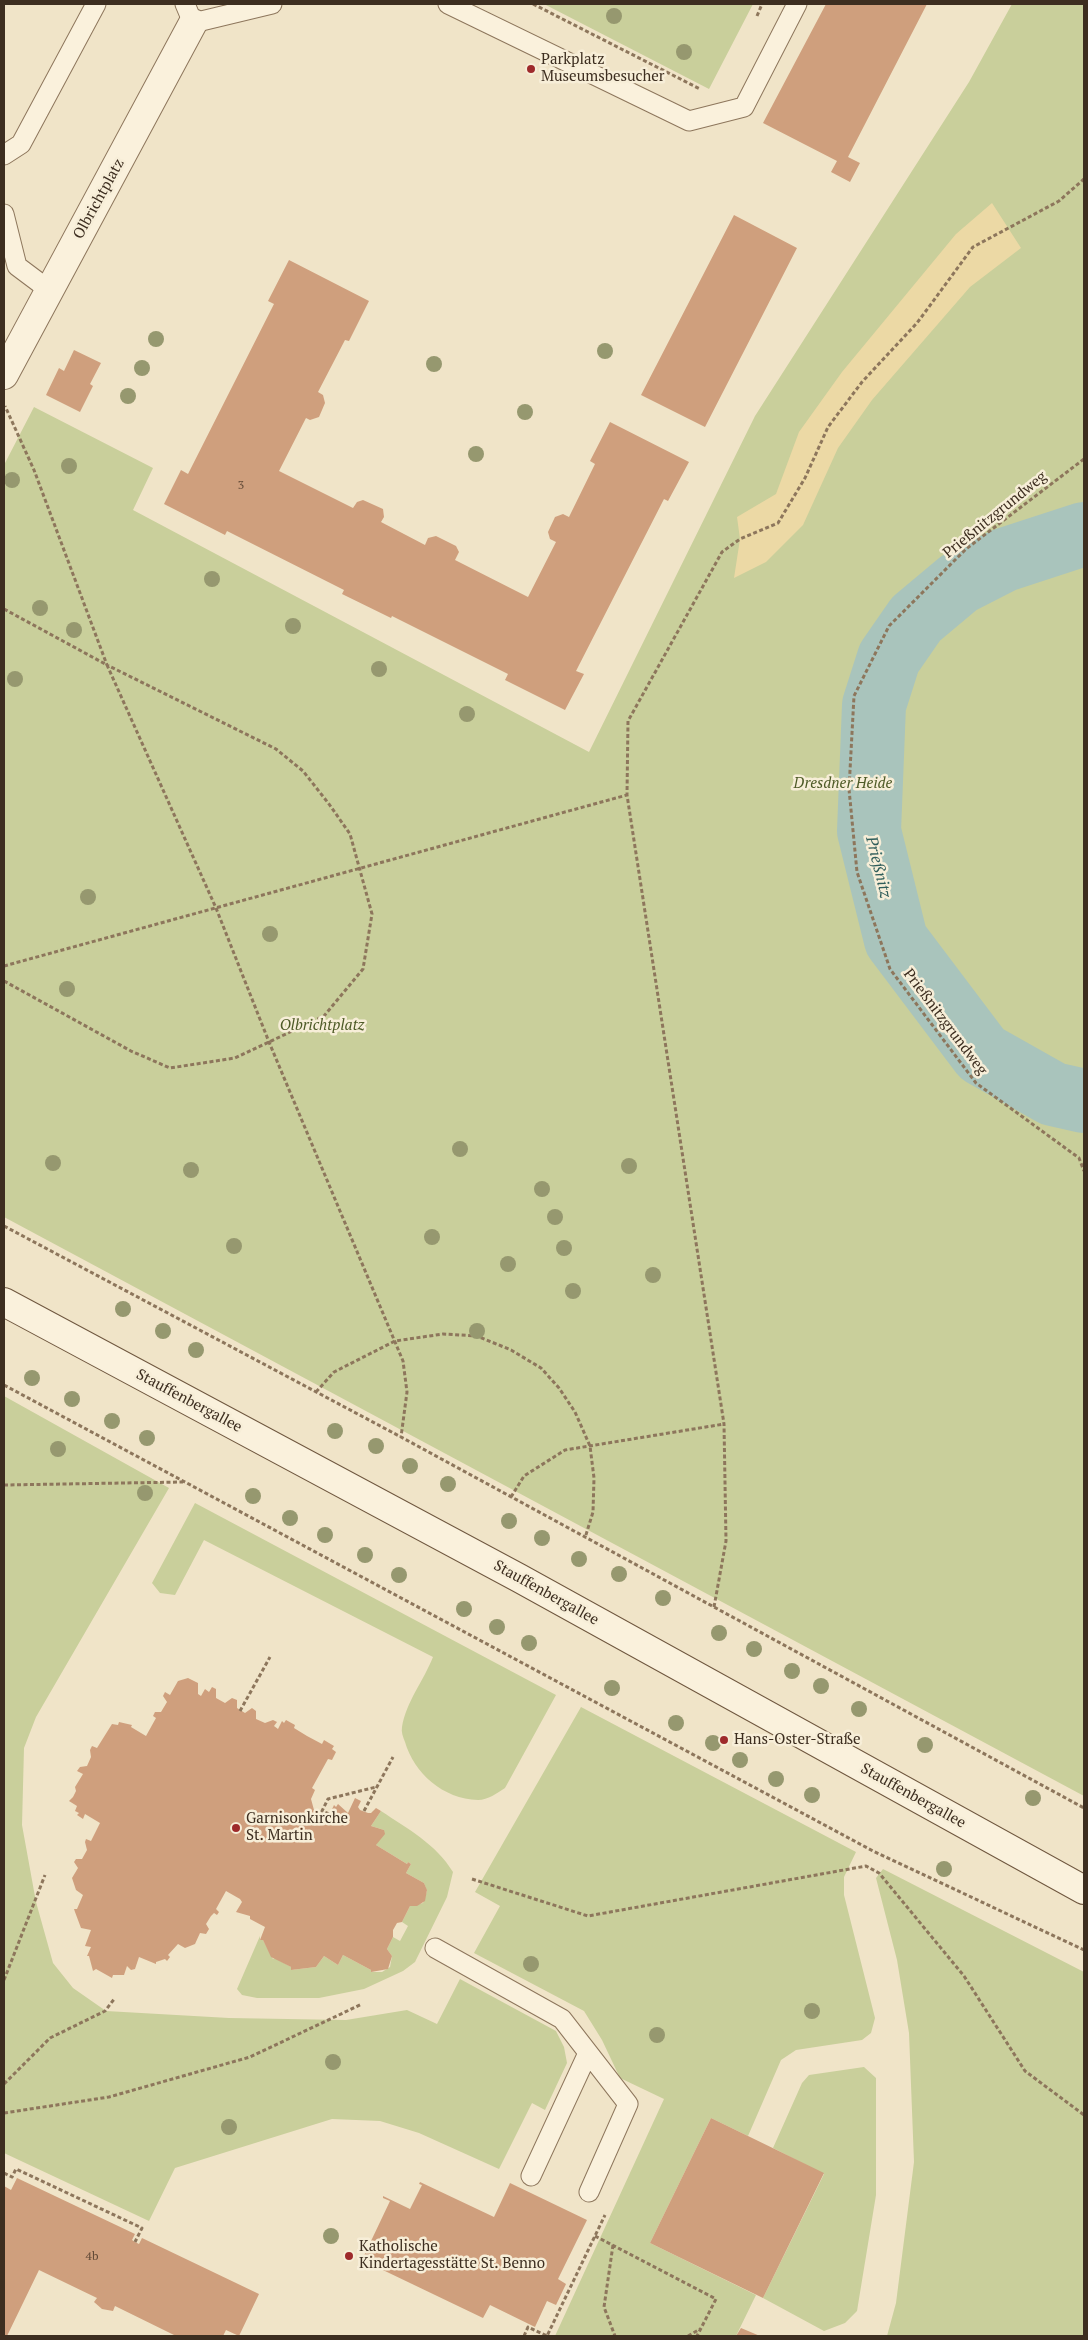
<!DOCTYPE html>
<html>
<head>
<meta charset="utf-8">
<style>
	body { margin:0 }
	#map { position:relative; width:1088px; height:2340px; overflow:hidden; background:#f0e4c8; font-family:"PT Serif",serif }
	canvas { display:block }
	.frame { position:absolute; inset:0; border:5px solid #3d2e20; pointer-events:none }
</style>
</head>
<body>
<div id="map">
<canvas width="1088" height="2340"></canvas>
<div class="frame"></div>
</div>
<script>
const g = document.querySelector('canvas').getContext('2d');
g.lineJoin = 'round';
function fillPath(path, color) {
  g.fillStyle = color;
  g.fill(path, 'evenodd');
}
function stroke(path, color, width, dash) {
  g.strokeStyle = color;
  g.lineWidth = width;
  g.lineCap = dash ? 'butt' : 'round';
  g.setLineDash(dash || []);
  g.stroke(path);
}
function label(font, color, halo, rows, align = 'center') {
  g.font = font + ' "PT Serif",serif';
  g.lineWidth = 5;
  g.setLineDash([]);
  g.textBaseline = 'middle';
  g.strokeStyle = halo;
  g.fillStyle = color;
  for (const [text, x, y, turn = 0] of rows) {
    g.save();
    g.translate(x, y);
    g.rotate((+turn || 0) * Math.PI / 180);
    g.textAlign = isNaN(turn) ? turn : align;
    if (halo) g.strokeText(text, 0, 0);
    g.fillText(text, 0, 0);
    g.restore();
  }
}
const green = new Path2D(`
	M544,4H753L709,89Z
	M1012,4H1084V1796L4,1217V465L34,407L153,468L133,510L589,752L755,416L969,82Z
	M4,1396L169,1488L36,1717L24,1748L22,1825L36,1902L53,1963L73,1988L106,2011L229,2018L346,2020L407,2010L437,2024L460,1979L556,2031L564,2047L567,2063L545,2110L532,2103L499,2169L419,2133L380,2121L332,2119L175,2168L149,2221L4,2153Z
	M195,1503L556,1695L505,1788C497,1793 488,1800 478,1800C443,1799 414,1773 405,1742C403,1737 401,1732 402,1727C406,1702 424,1680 433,1657L204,1540L175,1595L160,1593L152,1583Z
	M581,1707L856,1852L844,1877V1895L875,2018L871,2033L862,2040L796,2050L781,2060L748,2136L711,2118L650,2243L756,2295L736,2336H555L664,2099L620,2078L602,2040L584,2011L474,1953L500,1906L475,1892Z
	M381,1811C408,1829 436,1844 453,1872L447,1897L415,1962L403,1971L364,1989L319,1998H257L242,1995L237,1989L260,1936V1940H263L273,1959L275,1958L291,1967V1970L316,1967L324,1956L338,1965L343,1955L371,1970V1972H382L390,1967L392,1956L387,1949L393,1937L400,1941L408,1926L402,1922L410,1906L423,1903L427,1891L424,1883L406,1873L411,1864L408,1862L407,1864L376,1845L384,1830L371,1826Z
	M883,1869L1084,1972V2336H887L896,2303L914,2162L909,2033L897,1960L876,1878Z
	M864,2067L876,2078V2195L857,2311L845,2323L824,2331L763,2298L824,2174L773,2148L802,2083L809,2075Z`);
const sand = new Path2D(`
	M992,203L1021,248L970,287L872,400L838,448L803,525L766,562L734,578L740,539L737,517L776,494L799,432L842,372L956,234Z`);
const river = new Path2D(`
	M1084,534L1004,560L959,583L916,619L889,658L874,705L869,831L896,940L982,1054L1053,1094L1084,1101`);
const building = new Path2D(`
	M826,4H927L848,157L860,163L850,182L831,172L837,161L763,123Z
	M734,215L797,248L705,427L641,395Z
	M289,260L369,301L349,341L345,340L318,392L323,395L325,403L319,417L310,420L306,418L279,471L353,508L357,502L363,500L383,509L384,517L381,522L425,545L428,538L436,536L456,546L459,552L455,560L528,597L556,542L550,539L548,532L555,517L563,514L569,517L595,464L590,461L610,422L689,462L668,501L664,499L576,671L584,674L565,710L505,680L508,674L392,616L391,618L342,594L344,590L227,531L225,535L164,504L181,470L188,474L274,304L268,301Z
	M74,350L101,363L90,384L93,386L80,412L46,395L59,368L64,371Z
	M188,1678L198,1683V1694L201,1696L205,1689L209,1692L212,1687L216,1689V1698L225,1703L232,1698L237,1700V1708L245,1713L252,1708L256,1711V1719L265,1723L273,1720L277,1722L274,1726L278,1729L282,1721L284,1723L286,1720L295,1725L294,1728L307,1736L322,1744L324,1740L334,1746L332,1749L336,1752L332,1760L328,1759L312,1788L315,1790L311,1799L314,1810L328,1818L334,1805L336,1807L338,1804L348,1813L355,1798L361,1801L358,1807L360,1810L368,1813H371L376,1808L381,1811L371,1826L384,1830L385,1834L376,1845L407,1864L408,1862L411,1864L406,1873L424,1883L427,1890L425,1901L417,1906H410L402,1922L397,1923L393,1930V1937L387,1949L392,1956L388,1969L371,1972V1970L343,1955L338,1965L324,1956L316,1967L291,1970V1967L271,1957L263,1940H260L265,1927L250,1919V1916L236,1912L242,1902L240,1899L226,1891L216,1909L219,1912L217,1915L214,1913L211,1916L206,1924L209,1929L206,1934L200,1933L195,1944L185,1948L178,1944L168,1955L170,1957L167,1961L165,1959L156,1962V1964L139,1957L135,1969L131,1970L127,1966L124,1975H113L112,1978L96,1969L93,1971L89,1956H87L91,1947L85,1946L91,1930L81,1928L75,1912L74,1909H77L83,1895L76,1890L72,1878L78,1868L74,1862L76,1859H82L87,1850L85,1842L86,1839L91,1841L100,1823L85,1814L83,1819L77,1815L79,1813L75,1811L77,1806L69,1801L73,1797L76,1791L75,1787L83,1774L77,1771L80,1767L87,1766L91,1757L90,1750L92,1746L97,1748L112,1724L118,1725L119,1722L132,1725L131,1727L146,1736L156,1718L153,1716L155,1712H161L167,1702L163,1696L165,1692L170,1695L178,1681Z
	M711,2118L824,2173L763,2298L650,2243Z
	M17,2178L135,2234L132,2240L135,2242L139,2244L142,2238L259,2294L239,2336L226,2330L223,2336H173L174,2335L115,2306L113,2311L102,2309L94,2302L97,2298L39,2270L7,2336H4V2186L11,2190Z
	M420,2182L494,2217L510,2183L587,2220L558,2279L566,2284L556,2305L547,2301L535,2327L490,2305L483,2318L362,2260L390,2201L383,2198V2196L410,2209L422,2185L419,2184Z
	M741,2328L760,2336H736Z`);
const path = new Path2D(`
	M533,4L700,89
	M757,16L762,4
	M1084,459L966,549L889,626L854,696L849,789L857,872L890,969L976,1083L1079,1158L1084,1171
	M4,609L107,665L216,908L269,1042L403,1361L407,1392L401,1437
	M4,966L627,795
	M4,981L131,1051L170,1068L235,1058L324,1016L363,969L372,914L350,834L329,804L303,771L276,749L107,665L34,470L5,406
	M4,1226L401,1437L1084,1808
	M4,1385L873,1851L1084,1950
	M316,1392L334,1372L395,1341L443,1334L477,1336L511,1350L541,1368L559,1388L575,1412L590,1446L594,1478L593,1512L585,1538
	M4,1485L183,1482
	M511,1497L524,1476L565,1450L724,1424
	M714,1607L726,1541L724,1424L627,795L628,721L722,552L740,539L778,523L805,478L828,427L862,382L917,323L973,247L1059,201L1084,179
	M240,1711L270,1657
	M364,1811L393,1757
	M329,1814L322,1811L328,1799L376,1787
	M472,1879L588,1916L866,1866L879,1873L964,1976L1025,2071L1084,2115
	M4,1980L45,1875
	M4,2084L50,2038L105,2011L115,1998
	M4,2113L109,2097L250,2057L362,2004
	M4,2173L12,2177L16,2169L142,2228L135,2242
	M595,2236L716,2299L697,2336
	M613,2245L604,2307L615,2336
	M524,2336L528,2327L547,2336L605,2215
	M688,2336L700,2329`);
const service = new Path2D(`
	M185,4L193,23L272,4
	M448,4L689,121L744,107L797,4
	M4,155L21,144L96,4
	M4,214L17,266L49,290
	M435,1948L562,2019L628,2104L589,2192
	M531,2176L588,2053`);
const minor = new Path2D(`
	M4,375L193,23`);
const secondary = new Path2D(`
	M4,1302L519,1578L1084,1890`);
const trees = [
	[614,16],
	[684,52],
	[156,339],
	[605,351],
	[434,364],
	[142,368],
	[128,396],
	[525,412],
	[476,454],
	[69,466],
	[12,480],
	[212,579],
	[40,608],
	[293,626],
	[74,630],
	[379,669],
	[15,679],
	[467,714],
	[88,897],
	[270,934],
	[67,989],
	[460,1149],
	[53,1163],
	[629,1166],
	[191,1170],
	[542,1189],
	[555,1217],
	[432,1237],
	[234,1246],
	[564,1248],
	[508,1264],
	[653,1275],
	[573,1291],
	[123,1309],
	[163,1331],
	[477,1331],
	[196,1350],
	[32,1378],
	[72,1399],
	[112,1421],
	[335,1431],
	[147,1438],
	[376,1446],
	[58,1449],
	[410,1466],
	[448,1484],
	[145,1493],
	[253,1496],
	[290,1518],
	[509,1521],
	[325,1535],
	[542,1538],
	[365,1555],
	[579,1559],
	[619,1574],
	[399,1575],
	[663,1598],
	[464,1609],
	[497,1627],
	[719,1633],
	[529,1643],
	[754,1649],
	[792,1671],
	[821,1686],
	[612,1688],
	[859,1709],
	[676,1723],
	[713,1743],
	[925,1745],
	[740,1760],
	[776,1779],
	[812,1795],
	[1033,1798],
	[944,1869],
	[531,1964],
	[812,2011],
	[657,2035],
	[333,2062],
	[229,2127],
	[331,2236]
];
const markers = [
	[531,69,5,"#9e2a2b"],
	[724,1740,5,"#9e2a2b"],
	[236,1828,5,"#9e2a2b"],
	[349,2256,5,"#9e2a2b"]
];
const numberNames = [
	["3",241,486],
	["4b",92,2257]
];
const poiNames = [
	["Parkplatz",541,60],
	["Museumsbesucher",541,77],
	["Hans-Oster-Straße",734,1740],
	["Garnisonkirche",246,1819],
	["St. Martin",246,1836],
	["Katholische",359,2247],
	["Kindertagesstätte St. Benno",359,2264]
];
const streetNames = [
	["Olbrichtplatz",99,199,-61],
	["Prießnitzgrundweg",995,515,-39],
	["Prießnitzgrundweg",945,1022,53],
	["Stauffenbergallee",189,1401,28],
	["Stauffenbergallee",546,1593,29],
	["Stauffenbergallee",913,1796,29]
];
const parkNames = [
	["Dresdner Heide",843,784],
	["Olbrichtplatz",322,1026]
];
const waterNames = [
	["Prießnitz",878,867,76]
];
fillPath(green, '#c9cf9b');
fillPath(sand, '#ecd9a5');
stroke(river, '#a9c4bc', 64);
fillPath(building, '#cf9f7d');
stroke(service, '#8d765c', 21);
stroke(minor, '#8d765c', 30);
stroke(secondary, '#6f573f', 30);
stroke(path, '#8d765c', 3, [4, 2.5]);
stroke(service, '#faf1dc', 19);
stroke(minor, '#faf1dc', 28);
stroke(secondary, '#faf1dc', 28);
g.fillStyle = '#96986f';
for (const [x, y] of trees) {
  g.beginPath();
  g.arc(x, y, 8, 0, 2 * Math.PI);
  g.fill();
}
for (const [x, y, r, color] of markers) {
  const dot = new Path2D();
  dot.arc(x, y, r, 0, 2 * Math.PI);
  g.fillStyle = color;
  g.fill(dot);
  stroke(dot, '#f7eed8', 2);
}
label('12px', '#624a37', null, numberNames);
label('15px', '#3d2e20', '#f7eed8', poiNames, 'left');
label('15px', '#3d2e20', '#f7eed8', streetNames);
label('italic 15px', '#4d5a26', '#f7eed8', parkNames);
label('italic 16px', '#2f5d5a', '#f7eed8', waterNames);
</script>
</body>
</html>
